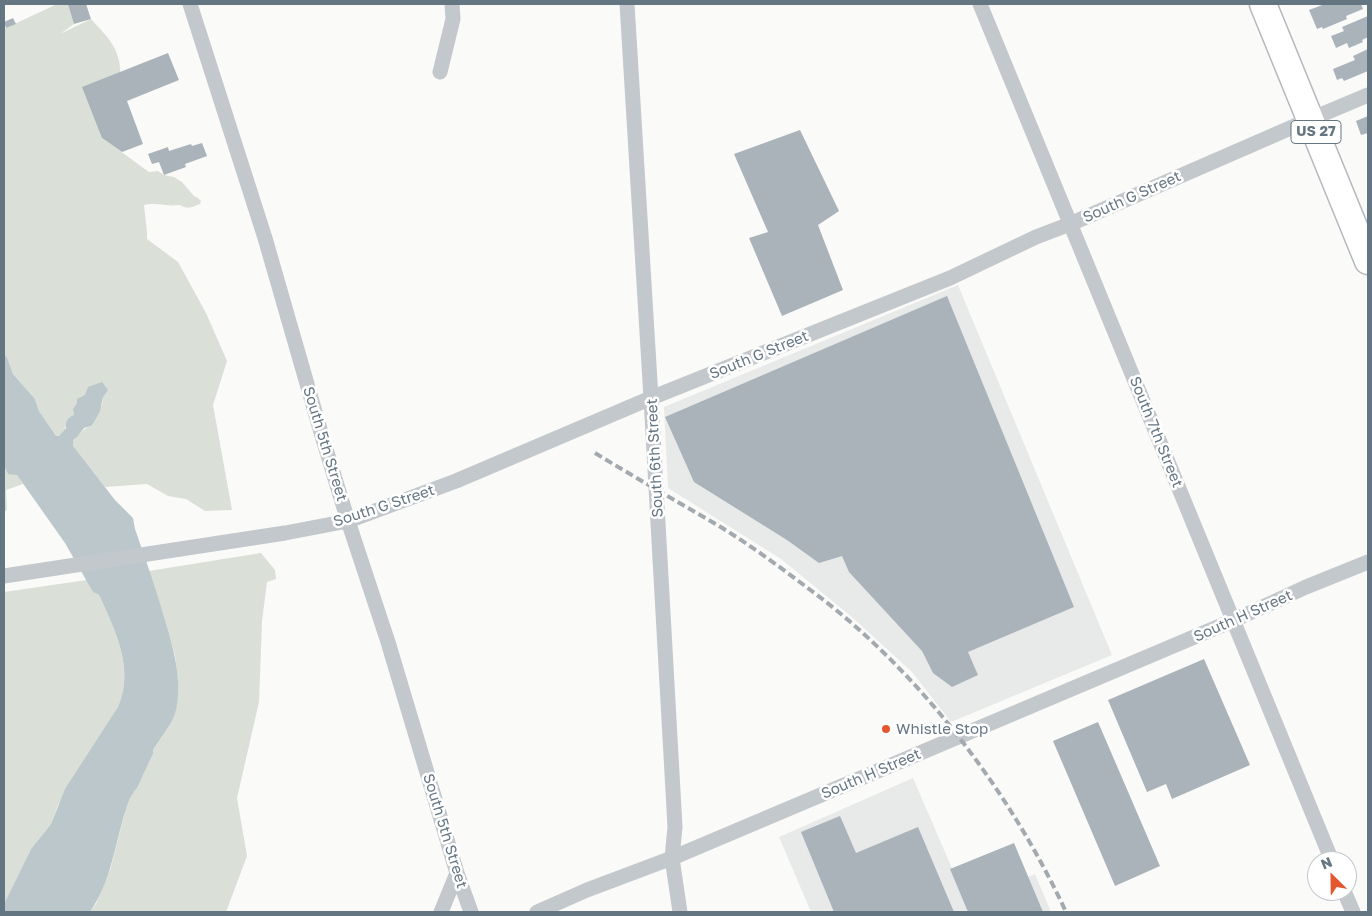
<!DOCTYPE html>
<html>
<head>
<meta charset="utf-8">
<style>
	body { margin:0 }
	#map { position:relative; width:1372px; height:916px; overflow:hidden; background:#fafaf8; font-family:"Golos Text",sans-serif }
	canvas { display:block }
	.frame { position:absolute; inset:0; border:5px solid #657683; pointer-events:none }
	.north { position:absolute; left:1307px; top:851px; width:50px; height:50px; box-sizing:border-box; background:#fff; border:1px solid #c1c8cd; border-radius:50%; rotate:337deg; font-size:14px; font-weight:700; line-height:20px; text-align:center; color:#657683 }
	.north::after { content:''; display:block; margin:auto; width:18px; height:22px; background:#e4572e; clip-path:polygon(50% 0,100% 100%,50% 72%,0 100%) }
</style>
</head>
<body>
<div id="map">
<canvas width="1372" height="916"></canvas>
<div class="frame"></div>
<div class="north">N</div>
</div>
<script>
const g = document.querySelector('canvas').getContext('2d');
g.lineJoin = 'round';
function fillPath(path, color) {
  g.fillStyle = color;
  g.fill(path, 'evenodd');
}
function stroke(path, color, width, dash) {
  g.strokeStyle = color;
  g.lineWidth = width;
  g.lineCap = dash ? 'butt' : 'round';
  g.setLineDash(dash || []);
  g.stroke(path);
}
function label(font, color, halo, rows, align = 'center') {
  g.font = font + ' "Golos Text",sans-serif';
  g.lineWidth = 5;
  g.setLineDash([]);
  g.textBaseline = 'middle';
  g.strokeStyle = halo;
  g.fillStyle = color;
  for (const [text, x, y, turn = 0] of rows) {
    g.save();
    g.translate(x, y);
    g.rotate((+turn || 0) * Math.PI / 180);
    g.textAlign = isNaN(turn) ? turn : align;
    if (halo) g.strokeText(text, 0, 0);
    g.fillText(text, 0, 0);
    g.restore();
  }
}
const built = new Path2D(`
	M958,285L1112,655L951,722L912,672L853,618L781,559L668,488L664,407Z
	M913,778L967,903L1035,874L1051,912H811L779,837Z`);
const green = new Path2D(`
	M57,4H69L74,24L60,34L91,19C105,34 121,49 120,72L102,138L149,172L158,171L164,175L174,177L182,182L194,196L198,198L201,201L200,204C193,207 188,210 180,205C166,207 158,202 144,205L147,232V239L178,262L206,313L227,361L213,405L232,510L205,511L186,499L168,496L147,484L105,487L72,446L73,440C81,434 80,430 91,426L102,405L103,397C92,396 83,392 77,403C74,408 73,409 74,415L66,423C66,429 63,432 59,436H56L39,411L35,399L13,374L7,357L4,355V29Z
	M4,466L8,474H17L23,484L6,490L7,510L4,512Z
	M261,553L275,570L276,579L267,582L262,621L259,702L237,798L247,856L226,912H90L96,904L111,867L126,808L132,793L138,785L153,754V750L168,728L178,679L175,655L161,607L149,571Z
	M87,580L93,592L99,595C115,630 135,669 118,707L58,805L51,824L31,849L4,904V592Z`);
const water = new Path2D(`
	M4,355L7,357L13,374L35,399L39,411L56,436H59L66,428C65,422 68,417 74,415L73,409L77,403V399L85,395L88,387L102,382L108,390L103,397L100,411L94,422L91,426L84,428L77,437L73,440V446L115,500L133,518L135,529C146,561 158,594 167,627C175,654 182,682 176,710C172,725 161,737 153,750V754C148,764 143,775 138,786C133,793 130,797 127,806C115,842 112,880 90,912H4V904L31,849L51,824L65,789L118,707C135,669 115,630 99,595L93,592L65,543L17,475L8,474L4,466Z`);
const building = new Path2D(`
	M68,4H86L91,19L74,24Z
	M1325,4H1361L1363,9L1346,16L1347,19L1323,29L1322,27L1317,29L1309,10Z
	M1368,16V37L1362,40L1363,42L1349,48L1347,43L1336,48L1331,36L1344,31L1342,27Z
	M13,18L16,24L6,28L4,22Z
	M1368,49V71L1344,81L1342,78L1337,80L1333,69L1355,60L1353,56Z
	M168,53L179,80L127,101L143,144L122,152L102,138L82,87Z
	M1368,116V133L1361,135L1356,121Z
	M800,130L839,211L818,225L843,290L782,316L749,238L768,232L734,154Z
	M202,143L207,156L185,164L186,167L164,175L159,162L152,164L148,154L168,147L169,151L191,144L192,146Z
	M947,296L1074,607L968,652L978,675L952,687L933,673L922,651L849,572L842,556L819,563L787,540L694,482L665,417Z
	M1204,659L1250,765L1172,799L1166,784L1147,792L1108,700Z
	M1098,722L1160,866L1115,886L1053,741Z
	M840,816L856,853L918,827L954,912H834L801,832Z
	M1014,843L1043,912H968L950,869Z`);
const street = new Path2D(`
	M190,4L265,238L322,436L348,521L388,642L457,873L471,912
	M627,4L651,398L675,827L672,858L680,912
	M980,4L1332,861
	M440,72L453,19L452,4
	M4,576L285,533L348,521L456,481L651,398L950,278L1036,237L1070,224L1311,119L1368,95
	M1344,891L1353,912
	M441,912L457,873
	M537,912L587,890L672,858L1232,621L1306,587L1368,562`);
const highway = new Path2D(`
	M1263,4L1368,261`);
const rail = new Path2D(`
	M595,453C636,478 678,502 719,526C750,545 780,567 809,589C917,668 1010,791 1066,912`);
const markers = [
	[886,729,5,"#e4572e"]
];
const shields = [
	[1316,132,50]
];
const shieldNames = [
	["US 27",1316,132]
];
const streetNames = [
	["South G Street",1132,197,-24],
	["South G Street",759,355,-22],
	["South 7th Street",1156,432,68],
	["South 5th Street",325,444,73],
	["South 6th Street",655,458,-93],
	["South G Street",384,506,-18],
	["South H Street",1243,616,-24],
	["South H Street",871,774,-23],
	["South 5th Street",445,831,73]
];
const poiNames = [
	["Whistle Stop",896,729]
];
fillPath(built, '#e8e9e9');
fillPath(green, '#dadfd7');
fillPath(water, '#bbc7cb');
fillPath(building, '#aab3b9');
stroke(highway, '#b4b9bd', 29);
stroke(street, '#c3c8cc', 15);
stroke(highway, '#fff', 26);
stroke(rail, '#a2aab0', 4, [8, 4]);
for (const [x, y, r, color] of markers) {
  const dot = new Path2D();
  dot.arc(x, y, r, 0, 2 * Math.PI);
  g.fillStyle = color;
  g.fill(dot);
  stroke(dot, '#fff', 2);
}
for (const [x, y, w] of shields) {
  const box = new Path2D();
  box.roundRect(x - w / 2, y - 11.5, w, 23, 4);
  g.fillStyle = '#fff';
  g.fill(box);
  stroke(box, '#657683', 1);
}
label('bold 14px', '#657683', null, shieldNames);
label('15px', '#657683', '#fff', streetNames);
label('15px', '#657683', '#fff', poiNames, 'left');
</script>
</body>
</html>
